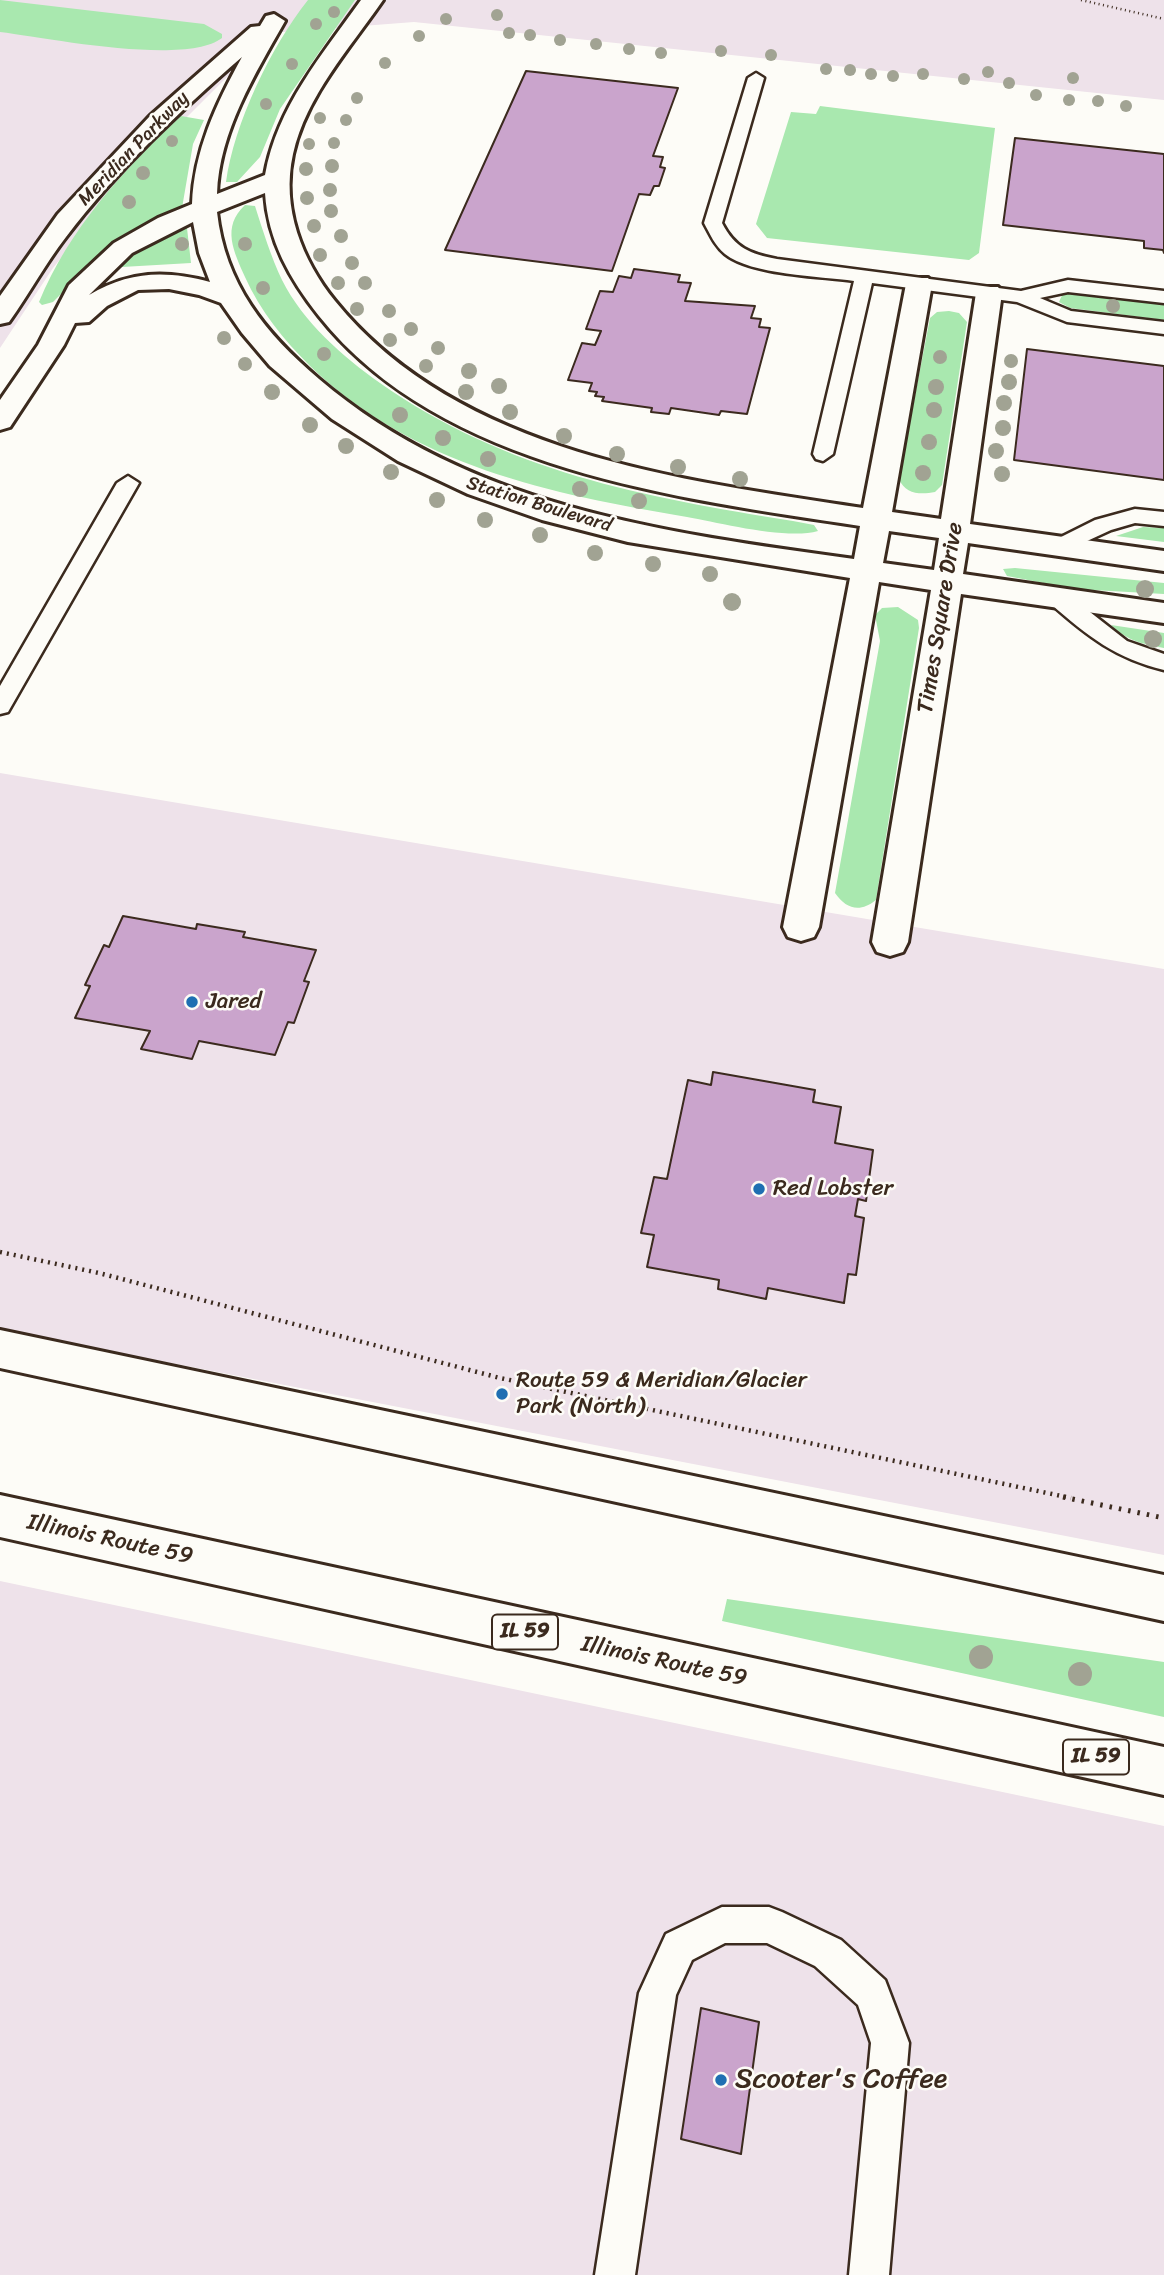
<!DOCTYPE html>
<html>
<head>
<meta charset="utf-8">
<style>
	body { margin:0 }
	canvas { display:block; background:#fdfcf7 }
</style>
</head>
<body>
<canvas width="1164" height="2275"></canvas>
<script>
const g = document.querySelector('canvas').getContext('2d');
g.lineJoin = 'round';
function fillPath(path, color) {
  g.fillStyle = color;
  g.fill(path, 'evenodd');
}
function stroke(path, color, width, dash) {
  g.strokeStyle = color;
  g.lineWidth = width;
  g.lineCap = dash ? 'butt' : 'round';
  g.setLineDash(dash || []);
  g.stroke(path);
}
function label(font, color, halo, rows, align = 'center') {
  g.font = font + ' Sriracha,sans-serif';
  g.lineWidth = 5;
  g.setLineDash([]);
  g.textBaseline = 'middle';
  g.strokeStyle = halo;
  g.fillStyle = color;
  for (const [text, x, y, turn = 0] of rows) {
    g.save();
    g.translate(x, y);
    g.rotate((+turn || 0) * Math.PI / 180);
    g.textAlign = isNaN(turn) ? turn : align;
    if (halo) g.strokeText(text, 0, 0);
    g.fillText(text, 0, 0);
    g.restore();
  }
}
const built = new Path2D(`
	M0,0H1164V100L414,22L271,33L121,183L53,268L0,348Z
	M0,773L1164,969V1555L0,1330Z
	M0,1581L1164,1826V2275H0Z`);
const green = new Path2D(`
	M0,0L204,24L222,34V38C186,66 48,38 0,32Z
	M308,0H355L280,109L260,157L237,182H226C234,124 271,46 308,0Z
	M820,106L995,128L979,253L969,260L767,238L756,224L791,112L816,114Z
	M181,116L204,120L193,144L182,208L143,224L110,245L53,302L42,305L39,302C69,229 124,169 181,116Z
	M245,205L255,206C263,231 271,257 282,280C303,322 343,357 380,383C507,472 643,497 793,521L814,525L818,531C787,540 720,523 687,517C551,494 413,466 310,366C284,340 260,311 245,277C234,252 221,227 245,205Z
	M181,226L187,228L191,263L122,267L121,264L143,247Z
	M1063,293L1164,304V320L1070,308L1059,302Z
	M949,311L959,313L967,322L942,485L935,492C920,495 905,494 899,479L930,318L937,312Z
	M1143,527L1164,528V542L1116,536Z
	M1015,568L1164,583V594L1075,589L1007,576L1003,569Z
	M898,607L918,620L919,628L876,900C860,913 846,909 835,893L880,641L875,615L882,608Z
	M1111,625L1164,633V648C1143,644 1127,641 1111,625Z
	M727,1599L1164,1662V1717L722,1621Z`);
const building = new Path2D(`
	M526,71L678,88L653,156L663,157L660,167L665,168L659,186H654L650,195L639,194L612,271L445,250Z
	M1015,138L1164,154V253L1163,250L1144,248V241L1003,225Z
	M634,269L680,275L678,282L691,283L685,301L755,306L751,318L761,319L759,327L770,328L747,414L721,411L719,415L671,408L669,414L651,412L652,408L602,401L604,397L595,396L597,392L589,391L592,383L568,380L582,343L595,345L601,331L586,329L600,291L613,292L619,276L631,278Z
	M1027,349L1164,366V480L1014,460Z
	M123,916L196,929L197,924L245,932L243,937L316,950L304,981L309,982L294,1023L288,1022L275,1055L199,1041L192,1059L141,1049L150,1031L75,1018L90,986L85,985L104,945L109,947Z
	M713,1072L815,1090L813,1102L841,1107L835,1143L873,1150L866,1201L858,1199L855,1216L864,1218L856,1275L848,1274L844,1303L768,1288L766,1299L718,1289L719,1280L647,1267L654,1235L641,1233L654,1177L667,1179L688,1080L711,1085Z
	M701,2008L759,2022L741,2154L681,2139Z`);
const pathFar2 = new Path2D(`
	M1081,0L1164,19`);
const pathFar1 = new Path2D(`
	M0,1252L99,1273L500,1378L1071,1498`);
const path = new Path2D(`
	M1063,1497L1164,1518`);
const service = new Path2D(`
	M756,73L764,78L722,223C735,248 750,254 777,259L1021,291L1068,280L1164,291V303L1068,292L1040,298L1071,311L1164,322V334L1067,322L1017,302L872,283L833,454L823,461L816,459L813,454L854,281C820,276 751,275 725,254C715,246 710,234 704,223L748,78Z
	M128,476L139,483L8,712L0,714V686L117,483Z
	M1135,509L1164,512V526L1135,523L1111,530L1061,553L1053,551L1050,546L1053,541L1095,520Z
	M1059,591L1067,594L1127,641L1164,654V670C1117,659 1087,636 1051,604L1048,599L1051,594Z
	M722,1907H769L782,1912L841,1940L885,1980L909,2043L889,2275H849L871,2043L858,2005L815,1966L767,1943H725L692,1960L676,1995L635,2275H595L639,1993L666,1934Z`);
const minor = new Path2D(`
	M361,0H383C350,48 306,96 293,154C281,208 302,260 335,301C459,454 680,480 863,508L906,284L910,278H928L932,284L892,512L941,519L976,293L980,287H998L1002,293L970,524L1164,551V571L968,543L963,574L1164,603V623L961,594L908,942L903,952L890,956L877,952L872,942L931,590L879,582L819,927L814,937L801,941L788,937L783,927L850,578L628,542L542,520L468,494L398,461L332,419L270,366L242,333L221,303L199,295L169,289L138,290L107,306L89,322L75,323L64,345L10,427L0,430V400L38,345L69,285L114,243L158,218L192,204C194,151 216,104 242,57C179,112 117,170 66,237C45,264 29,294 9,322L0,324V296L58,214L150,116L251,27L260,26L266,16L274,14L285,21C255,74 219,132 217,194L265,175C277,107 322,55 361,0ZM265,193C268,241 290,279 319,316C441,470 678,498 860,526L854,559C665,533 469,507 319,379C265,333 225,284 217,212ZM193,222L199,253L210,282C166,270 129,271 89,295L132,253ZM889,531L939,538L934,570L883,563Z`);
const primary = new Path2D(`
	M0,1330L1164,1575V1621L0,1368Z
	M0,1495L1164,1747V1795L0,1537Z`);
const trees = [
	[334,12,6],
	[497,15,6],
	[446,19,6],
	[316,24,6],
	[509,33,6],
	[530,35,6],
	[419,36,6],
	[560,40,6],
	[596,44,6],
	[629,49,6],
	[721,51,6],
	[661,53,6],
	[771,55,6],
	[385,63,6],
	[292,64,6],
	[826,69,6],
	[850,70,6],
	[988,72,6],
	[871,74,6],
	[923,74,6],
	[893,76,6],
	[1073,78,6],
	[964,79,6],
	[1009,83,6],
	[1036,95,6],
	[357,98,6],
	[1069,100,6],
	[1098,101,6],
	[266,104,6],
	[1126,106,6],
	[320,118,6],
	[346,120,6],
	[172,141,6],
	[334,143,6],
	[309,144,6],
	[332,166,7],
	[306,169,7],
	[143,173,7],
	[330,190,7],
	[307,198,7],
	[129,202,7],
	[331,211,7],
	[314,226,7],
	[341,236,7],
	[182,244,7],
	[245,244,7],
	[320,255,7],
	[352,263,7],
	[338,283,7],
	[365,283,7],
	[263,288,7],
	[1113,306,7],
	[357,309,7],
	[389,311,7],
	[411,329,7],
	[224,338,7],
	[390,340,7],
	[438,348,7],
	[324,354,7],
	[940,357,7],
	[1011,361,7],
	[245,364,7],
	[426,366,7],
	[469,371,8],
	[1009,382,8],
	[499,386,8],
	[936,387,8],
	[272,392,8],
	[466,392,8],
	[1004,403,8],
	[934,410,8],
	[510,412,8],
	[400,415,8],
	[310,425,8],
	[1003,428,8],
	[564,436,8],
	[443,438,8],
	[929,442,8],
	[346,446,8],
	[996,451,8],
	[617,454,8],
	[488,459,8],
	[678,467,8],
	[391,472,8],
	[923,473,8],
	[1002,474,8],
	[740,479,8],
	[580,489,8],
	[437,500,8],
	[639,501,8],
	[485,520,8],
	[540,535,8],
	[595,553,8],
	[653,564,8],
	[710,574,8],
	[1145,589,9],
	[732,602,9],
	[1153,639,9],
	[981,1657,12],
	[1080,1674,12]
];
const markers = [
	[192,1002,7,"#1f6fb2"],
	[759,1189,7,"#1f6fb2"],
	[502,1394,7,"#1f6fb2"],
	[721,2080,7,"#1f6fb2"]
];
const farStreetnames = [
	["Meridian Parkway",134,149,-46],
	["Station Boulevard",539,505,17]
];
const shields = [
	[525,1632,66],
	[1096,1757,66]
];
const shieldNames = [
	["IL 59",525,1632],
	["IL 59",1096,1757]
];
const streetNames = [
	["Times Square Drive",941,618,-81],
	["Illinois Route 59",110,1540,12],
	["Illinois Route 59",664,1662,12]
];
const poiNames = [
	["Jared",206,1002],
	["Red Lobster",773,1189],
	["Route 59 & Meridian/Glacier",516,1381],
	["Park (North)",516,1407]
];
const nearPoinames = [
	["Scooter's Coffee",735,2080]
];
fillPath(built, '#eee2ea');
fillPath(green, '#a9e8af');
fillPath(building, '#caa4cc');
stroke(building, '#3b2a1e', 2);
stroke(service, '#3b2a1e', 5);
stroke(minor, '#3b2a1e', 6);
stroke(primary, '#3b2a1e', 6);
stroke(pathFar2, '#3b2a1e', 2.5, [1, 3.5]);
stroke(pathFar1, '#3b2a1e', 4.5, [2, 5]);
stroke(path, '#3b2a1e', 5, [2.5, 7]);
fillPath(service, '#fdfcf7');
fillPath(minor, '#fdfcf7');
fillPath(primary, '#fdfcf7');
g.fillStyle = '#a1a393';
for (const [x, y, r] of trees) {
  g.beginPath();
  g.arc(x, y, r, 0, 2 * Math.PI);
  g.fill();
}
for (const [x, y, r, color] of markers) {
  const dot = new Path2D();
  dot.arc(x, y, r, 0, 2 * Math.PI);
  g.fillStyle = color;
  g.fill(dot);
  stroke(dot, '#fdfcf7', 2.5);
}
label('19px', '#3b2a1e', '#fdfcf7', farStreetnames);
for (const [x, y, w] of shields) {
  const box = new Path2D();
  box.roundRect(x - w / 2, y - 17.5, w, 35, 5);
  g.fillStyle = '#fdfcf7';
  g.fill(box);
  stroke(box, '#3b2a1e', 2);
}
label('bold 21px', '#3b2a1e', null, shieldNames);
label('23px', '#3b2a1e', '#fdfcf7', streetNames);
label('23px', '#3b2a1e', '#fdfcf7', poiNames, 'left');
label('28px', '#3b2a1e', '#fdfcf7', nearPoinames, 'left');
</script>
</body>
</html>
